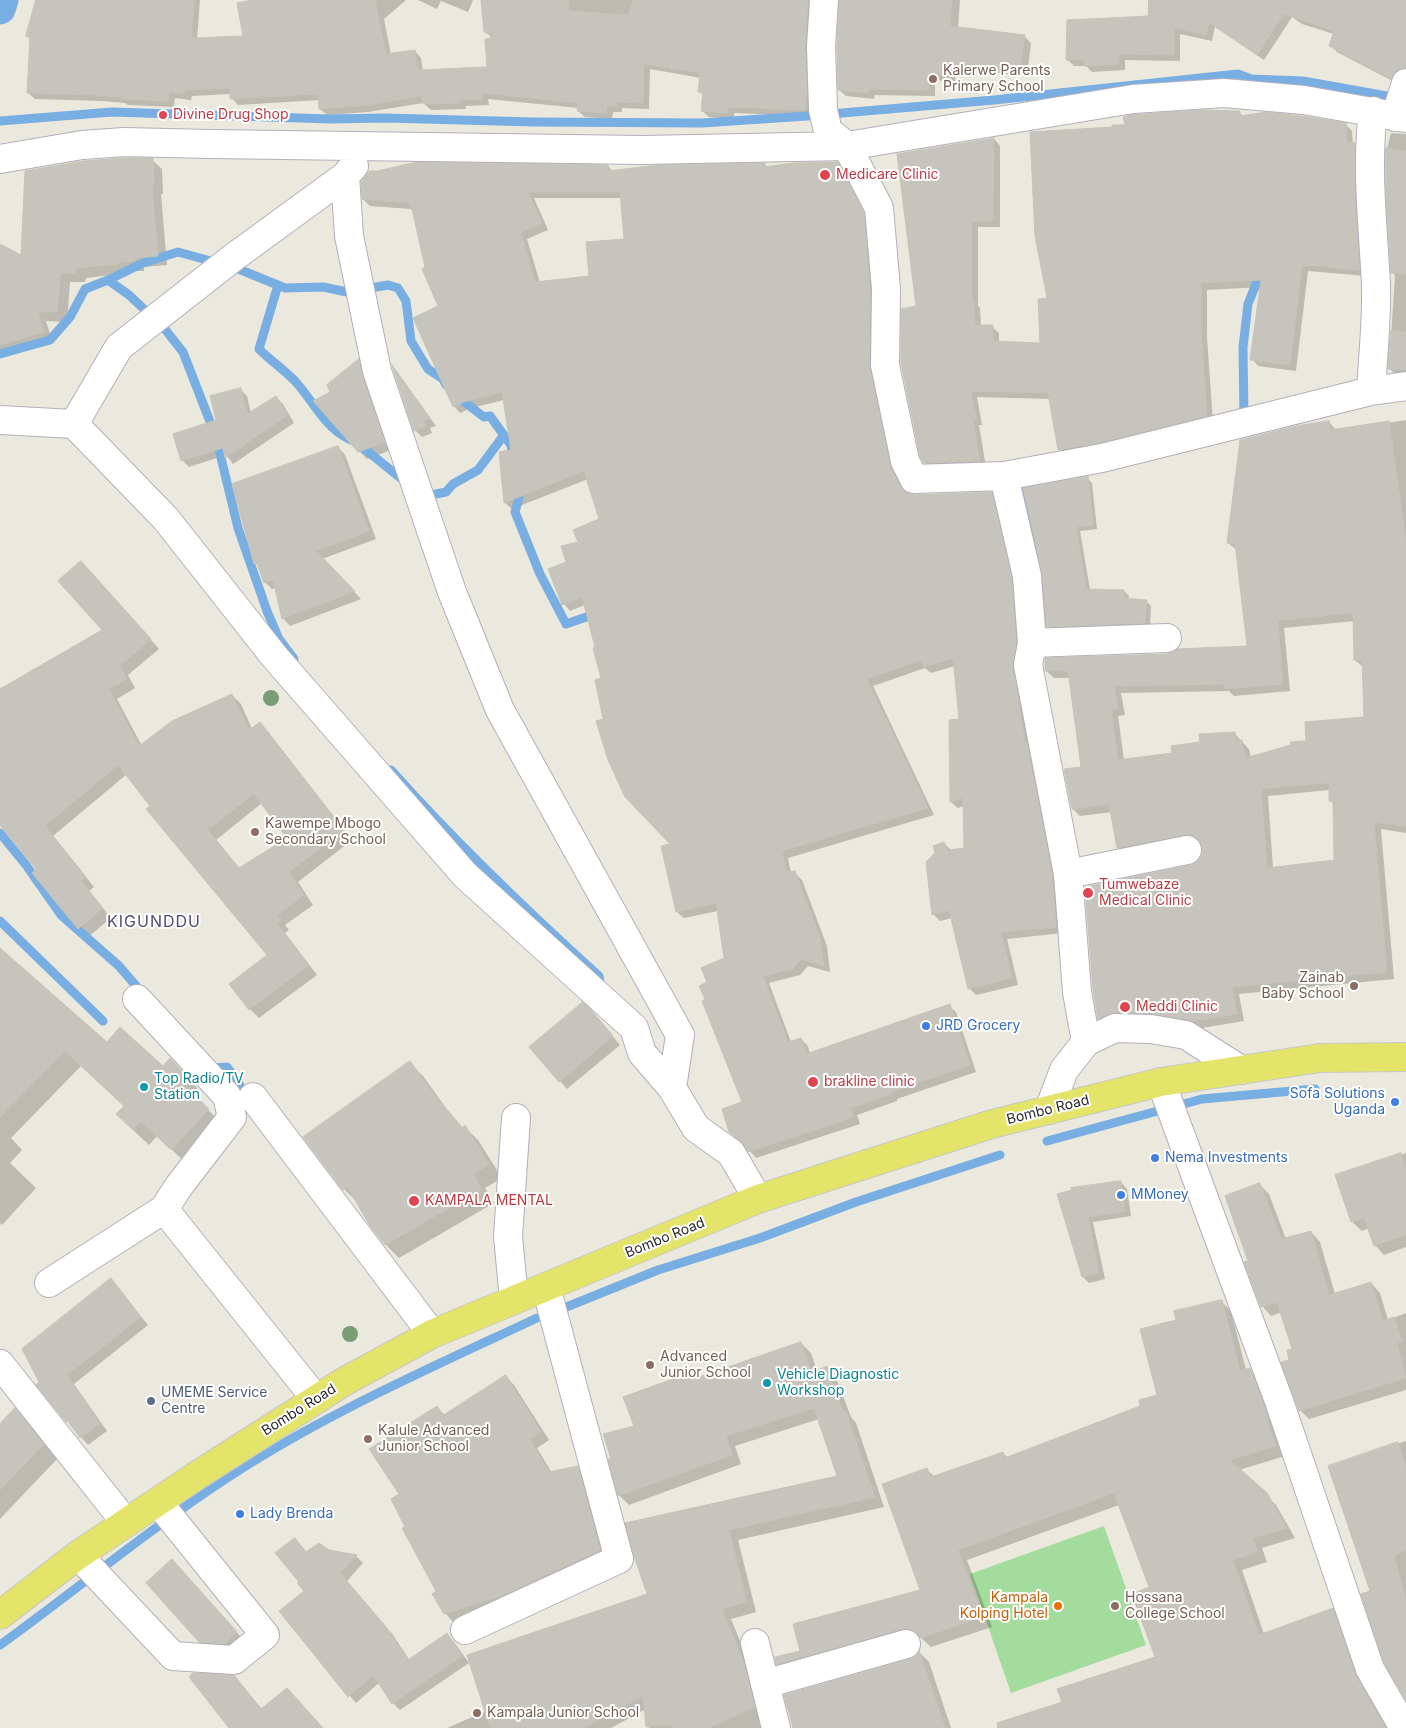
<!DOCTYPE html>
<html>
<head>
<meta charset="utf-8">
<style>
	body { margin:0 }
	canvas { display:block; background:#ebe8dd }
</style>
</head>
<body>
<canvas width="1406" height="1728"></canvas>
<script>
const g = document.querySelector('canvas').getContext('2d');
g.lineJoin = 'round';
function fillPath(path, color) {
  g.fillStyle = color;
  g.fill(path, 'evenodd');
}
function stroke(path, color, width, dash) {
  g.strokeStyle = color;
  g.lineWidth = width;
  g.lineCap = dash ? 'butt' : 'round';
  g.setLineDash(dash || []);
  g.stroke(path);
}
function label(font, color, halo, rows, align = 'center') {
  g.font = font + ' Inter,sans-serif';
  g.lineWidth = 4;
  g.setLineDash([]);
  g.textBaseline = 'middle';
  g.strokeStyle = halo;
  g.fillStyle = color;
  for (const [text, x, y, turn = 0] of rows) {
    g.save();
    g.translate(x, y);
    g.rotate((+turn || 0) * Math.PI / 180);
    g.textAlign = isNaN(turn) ? turn : align;
    if (halo) g.strokeText(text, 0, 0);
    g.fillText(text, 0, 0);
    g.restore();
  }
}
const green = new Path2D(`
	M1104,1526L1146,1645L1011,1693L970,1574Z`);
const shadow = new Path2D(`
	M39,0H200L197,39L244,37L260,0H406L384,19L391,55L415,51L421,58L423,71L488,68L493,39L485,31L505,0H816L812,116L734,113V119L709,117L702,111L704,96L699,91L701,78L650,69L649,109L622,108V112H613L612,119L585,117L578,111L579,108L488,99L489,105L466,106V109L431,110L423,103L368,112L327,115L320,109V100L238,105L232,98L231,94L192,96L191,100L175,98L174,107L128,105L125,103L101,101L35,99L28,93L31,40L27,36Z
	M418,0H473L468,12L441,1L437,9Z
	M841,0H960L958,29L1025,37L1031,43L1027,75L1016,74V75L956,68L955,82L935,80V96L875,95L874,99L846,96L839,90Z
	M1150,0H1406V76L1398,84L1337,52L1331,45L1334,34L1302,24L1292,17L1264,60L1215,27L1212,41L1180,34V61L1125,60V70L1092,72L1086,66H1074L1067,59L1150,17Z
	M1239,112L1244,117L1345,124L1352,131L1353,144L1361,151L1366,276L1308,271L1296,371L1258,366L1252,359L1261,287L1207,290V337L1213,422L1066,456L1059,450L1051,399L977,397L982,425H979L986,467L931,469L925,462L917,307L994,139L1000,146V227H978V306L980,308L981,327H992L999,333V342L1042,344L1049,299L1113,128Z
	M1391,133L1406,134V377L1397,376L1389,368L1395,275L1392,272L1387,148Z
	M152,160L162,169L163,194H161L167,265L144,267V271H128V273L86,278L85,282H70L67,322L46,321L53,342L0,357V246L22,257Z
	M837,163L842,168H840L865,219L868,217L842,168L870,220L898,476L906,494L914,496L991,493L998,500L1018,586L1059,884L1063,933L1007,939L1018,985L976,995L969,988L952,918L940,921L933,914L944,843L951,850L965,849L964,806L958,808L951,802L961,721L955,666L931,673L925,668L873,686L934,815L788,858L791,873H795L802,880L827,946L830,972L808,966L800,975L769,983L791,1042L801,1039L808,1046L810,1054L949,1006L956,1012L976,1072L897,1099V1101L857,1115L860,1124L756,1158L744,1144L730,1132L743,1103L707,1000L709,983L725,959L718,911L684,918L677,912L673,845L605,720L603,679L597,648L585,605L570,611L564,604L567,562L579,543L601,520L588,479L512,509L505,503L512,451L504,400L471,408L460,413L454,406L440,307L427,268L414,212L411,209L370,206L363,199L608,166L613,172L764,164L768,168ZM534,198H622L626,241L591,277L540,283L527,239L548,230Z
	M359,361L366,368L391,450L367,459L359,451L331,393Z
	M395,370L436,426L430,428L432,433L422,437L415,430Z
	M240,389L247,396L251,413L276,398L283,404L294,423L233,464L226,455L189,467L182,460L217,421Z
	M1406,420V833L1381,829L1394,979L1239,994L1244,1021L1202,1028L1162,1021L1106,1026L1099,1018L1191,866L1199,862L1203,856L1204,847L1201,843L1193,842L1126,855L1118,848L1112,812L1080,816L1073,809L1082,768L1070,678H1054L1046,671L1168,655L1249,647L1237,550L1228,543L1329,422L1337,431ZM1355,621V660L1363,667L1365,719L1308,742L1251,758L1249,749L1234,733L1201,743L1173,754L1124,760L1118,716L1125,715L1121,693L1229,691L1234,696L1290,691L1284,628ZM1330,790V800L1334,805L1335,861L1273,868L1268,796Z
	M338,447L345,455L376,539L322,559L361,599L290,626L283,618L276,588L272,589L265,582L260,568L255,563Z
	M1087,478L1092,483L1097,529L1080,531L1090,590L1124,591L1129,596L1128,600L1146,601L1151,606L1150,628L1053,631L1048,626Z
	M90,571L159,649L128,675L135,688L117,699L142,746L232,695L241,704L252,729L260,724L269,733L352,840L298,882L313,905L285,925L289,930L285,933L317,975L259,1018L250,1009L269,955L127,774L53,836L94,887L89,891L111,918L88,937L79,928L38,869L0,823V690L104,630ZM262,803L289,838L240,869L216,840Z
	M0,950L107,1044L163,1068L170,1060L199,1090L193,1096L224,1125L188,1165L157,1136L149,1145L133,1130L125,1106L81,1066L11,1138L22,1150L10,1163L36,1188L2,1225L0,1223Z
	M600,1021L620,1045L567,1089L560,1081Z
	M410,1063L423,1076L446,1108L463,1128L465,1127L478,1140L502,1178L485,1188L494,1203L399,1258L385,1244L357,1202L344,1189Z
	M1406,1153V1247L1384,1255L1375,1245L1369,1228L1362,1231L1352,1222L1337,1176Z
	M1121,1182L1127,1189L1131,1216L1093,1222L1105,1279L1089,1283L1083,1277L1059,1194Z
	M1260,1185L1269,1194L1286,1239L1311,1232L1320,1242L1335,1294L1371,1283L1380,1293L1388,1320L1406,1313V1390L1309,1419L1300,1410L1291,1361L1293,1350L1282,1312L1271,1316L1262,1306L1250,1262Z
	M111,1280L148,1325L74,1384L107,1431L88,1445L67,1421L38,1385Z
	M1221,1301L1231,1311L1246,1370H1250L1260,1380L1285,1456L1239,1470L1276,1505L1295,1538L1262,1548L1267,1562L1242,1570L1264,1634L1332,1609L1342,1619L1389,1728H1015L1157,1658L1150,1588L1119,1505L967,1560L992,1627L931,1647L921,1638H912L787,1674L778,1664L922,1590L927,1470L935,1477L1003,1453L1008,1458L1142,1407L1159,1396L1177,1321Z
	M801,1343L811,1353L817,1371L826,1368L836,1378L851,1417L856,1423L884,1507L738,1540L756,1612L731,1619L754,1675L767,1728H649L646,1709L611,1728H447L486,1711L649,1595L627,1524L839,1477L819,1419L735,1446L741,1464L629,1505L619,1495L612,1460L635,1427L695,1372L700,1378Z
	M506,1377L514,1385L549,1440L537,1448L552,1473L577,1467L586,1476L608,1559L507,1605L453,1622L445,1613L438,1592L407,1527L401,1494L436,1407L445,1415Z
	M15,1410L29,1423L57,1459L0,1519V1425Z
	M1406,1441V1698L1329,1467Z
	M295,1539L307,1553L329,1551L356,1556L363,1563L347,1581L393,1635L410,1661L447,1635L454,1642L469,1663L400,1710L393,1703L379,1683L356,1703L280,1611L305,1591L301,1582Z
	M176,1565L240,1636L228,1647L204,1645L200,1641Z
	M920,1653L929,1662L951,1728H792V1724L911,1660Z
	M234,1677L263,1710L322,1728H231Z`);
const stream = new Path2D(`
	M0,121L112,112L330,119L386,118L534,122L702,123L807,116L994,100L1238,74L1251,79L1303,81L1398,98
	M231,266L285,288L323,287L347,292L388,285L398,288L406,301L411,341L428,369L443,379L446,385
	M108,280L143,263L178,252L218,263
	M278,285L259,349C270,360 283,369 294,380C314,401 326,432 356,442L408,484
	M0,354L50,340L70,317L85,289L108,280L129,295L164,328L183,352L216,437L238,528L267,611L279,639L294,659
	M455,395L484,417L490,416L511,445L512,453
	M1244,420L1243,347L1248,304L1262,269
	M1028,481L1023,482L1021,490L1035,555
	M517,486L519,498L515,512L540,574L566,624L598,613
	M422,494L431,495L446,492L453,484L478,470L504,435
	M1041,587L1047,619
	M391,770C456,843 527,911 599,976L601,988
	M0,833L26,865L61,915L119,966L143,994
	M0,921L103,1021
	M210,1065L214,1068L227,1067L238,1082L247,1098
	M1047,1141L1202,1099L1315,1089
	M559,1310L658,1270L760,1238L856,1202L1000,1155
	M0,1645C71,1594 139,1537 212,1488C313,1419 426,1370 537,1318`);
const canal = new Path2D(`
	M0,9L3,0`);
const building = new Path2D(`
	M36,0H194L191,38L243,36L237,3L252,0H375L386,54L415,50L418,70L487,67L485,39L495,37L484,32L481,0H568L569,11L628,15L633,0H808L805,46L807,89L805,110L728,107V113L701,111L703,92H698L700,73L644,64L643,103L616,102V106H607L606,113L577,111L578,103L482,93L483,99L460,100V103L423,104L422,96L361,106L319,109L318,94L230,99V88L186,90L185,94L169,92L168,101L120,99V97L94,95L27,93L30,38L26,36Z
	M839,0H952L950,26L1025,35L1020,69L1010,68V70L950,62L949,76L929,74V90L869,89L868,93L838,90L837,47Z
	M1149,0H1406V68L1396,71L1391,79L1329,46L1334,31L1284,14L1257,55L1209,22L1206,35L1174,28V55L1119,54V64L1084,66V60H1066L1067,20L1148,16Z
	M1199,110L1240,111V116L1267,112L1302,116L1346,123L1347,142L1355,143V198L1360,270L1302,265L1290,365L1250,360L1261,280L1201,283V330L1207,416L1099,443L1058,450L1048,393L971,391L976,418L973,419L980,461L924,463L920,456L901,363V309L916,306L897,154L994,138L993,221H972V300H974L975,325H993V341L1040,343L1038,299L1047,298L1035,236L1030,132L1112,127V125H1125L1123,117L1130,115Z
	M1386,148L1406,151V274L1391,273L1386,197Z
	M124,158H153L154,184L152,185L158,256L135,258V261L119,262V264L76,268V273H61L57,312H38L44,332L0,345V244L21,255L25,171L84,161Z
	M417,162L608,165V171L658,165L765,163V167L793,163L838,162L864,212L870,290V368L891,468L900,486L906,492L914,495L992,492L1012,578L1016,642L1013,668L1025,743L1027,742L1032,774H1033L1052,876L1056,927L1001,932L1012,978L968,989L949,910L932,915L926,862L935,853L933,846L944,842L950,855V850L964,848L963,798L950,802L949,720L959,719L953,658L923,667L921,660L867,679L928,808L782,851L786,872L795,871L820,938L824,966L801,959L793,969L763,976L788,1042L801,1038L806,1054L950,1004L970,1065L891,1092V1094L851,1108L854,1117L748,1152L740,1141L729,1132L722,1109L742,1102L702,1001L705,999L699,986L707,982L701,968L724,958L716,903L676,912L661,846L670,844L625,797L608,760L596,721L603,719L595,680L601,678L593,648L595,647L582,597L562,605L548,569L566,562L561,546L578,542L573,530L599,519L584,471L504,503L499,452L511,450L502,392L464,402L453,407L413,318L438,306L422,269L425,267L412,209H410L409,203L362,199L361,182L369,171H377ZM528,192H620L624,239L586,242L589,276L535,282L521,232L542,223Z
	M1391,331L1406,332V370L1388,369Z
	M359,359L362,376L385,442L358,452L313,401L330,392L327,385Z
	M392,365L430,418L423,421L426,426L414,431Z
	M241,388L247,414L276,396L288,415L225,458L223,448L181,461L173,434L216,420L210,396Z
	M1329,421L1330,430L1389,421L1406,541V827L1374,822L1387,972L1232,987L1237,1014L1193,1021L1154,1014L1115,1012L1098,1019L1093,990L1085,887L1191,865L1198,861L1202,855V847L1198,839L1192,835H1184L1117,848L1109,804L1072,809L1064,769L1081,767L1068,671H1045V658L1168,654L1177,649L1247,646L1235,543H1227L1240,440L1296,426ZM1353,613L1354,660H1362L1364,717L1305,722L1306,741L1290,742L1291,745L1245,758L1242,740L1236,741L1235,732L1199,734L1200,742L1171,746L1172,753L1118,760L1111,709L1118,708L1114,686L1225,684V689L1283,684L1278,621ZM1329,783V801H1333L1334,860L1267,868L1261,789Z
	M338,446L369,531L316,551L355,591L282,619L273,580L264,583L257,563L254,564L232,484Z
	M1088,476L1093,525L1076,527L1086,589L1124,590V598L1147,600L1145,623L1046,627L1042,573L1023,488Z
	M81,561L151,639L120,666L127,679L109,689L139,746L172,721L232,694L249,730L260,722L344,830L289,872L304,895L277,916L281,920L277,923L309,965L249,1010L229,984L267,955L146,809L150,806L118,765L45,826L86,877L81,881L103,908L78,929L32,873L36,869L0,825V689L102,630L58,581ZM254,794L287,838L239,868L208,830Z
	M0,948L107,1042L120,1027L163,1066L170,1058L184,1073L178,1080L209,1109L171,1150L141,1121L133,1130L116,1114L124,1106L65,1051L0,1117Z
	M583,1002L593,1012L613,1036L559,1082L529,1047Z
	M410,1061L433,1093L462,1128L465,1125L489,1164L473,1174L482,1189L385,1245L370,1226L347,1186L343,1190L303,1137Z
	M1401,1153L1406,1168V1235L1374,1246L1364,1218L1351,1222L1335,1175Z
	M1121,1181L1125,1211L1088,1217L1099,1273L1082,1277L1057,1194L1072,1190L1071,1188Z
	M1260,1183L1281,1239L1311,1231L1329,1295L1371,1282L1383,1321L1394,1317L1402,1341L1397,1343L1406,1378L1299,1411L1281,1362L1289,1360L1287,1350L1292,1349L1277,1302L1261,1307L1244,1262L1248,1261L1225,1196Z
	M111,1278L141,1317L67,1375L100,1423L80,1438L67,1420L66,1422L36,1385L39,1382L22,1349Z
	M1222,1300L1240,1371L1250,1368L1269,1420H1267L1276,1446L1230,1460L1267,1493L1287,1528L1253,1538L1257,1552L1233,1560L1259,1635L1333,1608L1355,1674L1386,1728H998L997,1723L1062,1702L1057,1689L1155,1657L1132,1594L1149,1587L1114,1493L958,1550L983,1617L920,1638L916,1632L910,1629H902L776,1665L775,1657L800,1651L793,1624L920,1590L882,1484L927,1468L931,1477L1003,1452L1005,1458L1140,1406L1139,1400L1157,1395L1140,1329L1176,1320L1174,1311Z
	M801,1342L812,1372L827,1366L843,1412L846,1411L875,1497L729,1530L747,1602L722,1609L744,1664L755,1707L708,1728H674L671,1724L646,1727L643,1696L583,1728H490L467,1655L647,1594L634,1556L625,1523L837,1476L814,1408L726,1436L732,1455L618,1496L608,1459H611L603,1434L634,1426L623,1397L695,1371L698,1377Z
	M506,1375L541,1432L530,1439L549,1472L578,1466L600,1550L498,1597L444,1614L432,1594L436,1591L402,1528L405,1527L391,1499L399,1494L369,1449L437,1406L443,1415Z
	M15,1408L44,1444L0,1490V1424Z
	M1398,1442L1406,1467V1550L1394,1556L1406,1600V1700L1384,1663L1361,1594L1370,1591L1328,1466Z
	M295,1538L306,1552L319,1543L329,1550L357,1555L340,1573L386,1627L408,1660L447,1633L462,1656L392,1704L373,1675L348,1697L279,1611L304,1591L297,1583L299,1582L275,1553Z
	M172,1559L237,1632L224,1644L199,1642L146,1583Z
	M919,1651L945,1728H793L784,1695L910,1659L917,1655Z
	M193,1673L234,1675L261,1709L287,1688L323,1728H229L189,1677Z`);
const minor = new Path2D(`
	M824,0L821,47L823,110L828,131L847,146L879,208L886,289L885,365L905,461L914,479L1004,476L1102,458L1371,391L1406,386
	M1395,117L1406,83
	M0,159L82,145L124,142L211,144L642,150L847,146L1133,99L1224,93L1304,100L1406,118
	M345,176L349,236L377,371L452,592L500,710L680,1035L672,1088
	M1371,391C1373,356 1377,319 1376,284C1373,227 1366,169 1373,111
	M0,420L74,424L166,519L274,656L465,875L634,1028L642,1053L672,1088L696,1128L731,1153L758,1199
	M74,424L119,347L234,257L345,176L354,166
	M1004,476L1027,576L1032,643L1028,665L1068,874L1077,992L1086,1042L1064,1070L1049,1110
	M1032,643L1167,638
	M1068,874L1187,850
	M137,999L227,1096L232,1117L179,1186L164,1209
	M1086,1042L1115,1028L1151,1029L1186,1035L1241,1070
	M1161,1082L1279,1401L1370,1669L1404,1728
	M253,1097L432,1334
	M49,1283L164,1209L316,1399
	M514,1300L508,1236L516,1118
	M0,1364L126,1523
	M78,1555L173,1656L234,1660L265,1635L158,1502
	M465,1630L619,1559L546,1287
	M755,1643L776,1728
	M765,1684L906,1644`);
const major = new Path2D(`
	M0,1615L78,1555L196,1476L345,1381L432,1334L758,1199L992,1124L1161,1082L1320,1058L1406,1057`);
const trees = [
	[271,698],
	[350,1334]
];
const markers = [
	[933,79,5,"#8d6e63"],
	[163,115,5,"#e0444e"],
	[825,175,6,"#e0444e"],
	[255,832,5,"#8d6e63"],
	[1088,893,6,"#e0444e"],
	[1354,986,5,"#8d6e63"],
	[1125,1007,6,"#e0444e"],
	[926,1026,5,"#3f7fe0"],
	[813,1082,6,"#e0444e"],
	[144,1087,5,"#0f9aa8"],
	[1395,1102,5,"#3f7fe0"],
	[1155,1158,5,"#3f7fe0"],
	[1121,1195,5,"#3f7fe0"],
	[414,1201,6,"#e0444e"],
	[650,1365,5,"#8d6e63"],
	[767,1383,5,"#0f9aa8"],
	[151,1401,5,"#5c6f8a"],
	[368,1439,5,"#8d6e63"],
	[240,1514,5,"#3f7fe0"],
	[1058,1606,5,"#e8710a"],
	[1115,1606,5,"#8d6e63"],
	[477,1713,5,"#8d6e63"]
];
const educationNames = [
	["Kalerwe Parents",943,71],
	["Primary School",943,87],
	["Kawempe Mbogo",265,824],
	["Secondary School",265,840],
	["Zainab",1344,978,"right"],
	["Baby School",1344,994,"right"],
	["Advanced",660,1357],
	["Junior School",660,1373],
	["Kalule Advanced",378,1431],
	["Junior School",378,1447],
	["Hossana",1125,1598],
	["College School",1125,1614],
	["Kampala Junior School",487,1713]
];
const healthNames = [
	["Divine Drug Shop",173,115],
	["Medicare Clinic",836,175],
	["Tumwebaze",1099,885],
	["Medical Clinic",1099,901],
	["Meddi Clinic",1136,1007],
	["brakline clinic",824,1082],
	["KAMPALA MENTAL",425,1201]
];
const shopNames = [
	["JRD Grocery",936,1026],
	["Sofa Solutions",1385,1094,"right"],
	["Uganda",1385,1110,"right"],
	["Nema Investments",1165,1158],
	["MMoney",1131,1195],
	["Lady Brenda",250,1514]
];
const cultureNames = [
	["Top Radio/TV",154,1079],
	["Station",154,1095],
	["Vehicle Diagnostic",777,1375],
	["Workshop",777,1391]
];
const streetNames = [
	["Bombo Road",1048,1110,-14],
	["Bombo Road",665,1238,-22],
	["Bombo Road",299,1410,-32]
];
const serviceNames = [
	["UMEME Service",161,1393],
	["Centre",161,1409]
];
const foodNames = [
	["Kampala",1048,1598],
	["Kolping Hotel",1048,1614]
];
const quarterNames = [
	["KIGUNDDU",154,922]
];
fillPath(green, '#a4dc9e');
fillPath(shadow, '#0003');
stroke(stream, '#79aee3', 9);
stroke(canal, '#79aee3', 31);
fillPath(building, '#c6c4bc');
stroke(building, '#c6c4b7', 1);
stroke(minor, '#b1b0bc', 30);
stroke(major, '#c8c8c8', 30);
stroke(minor, '#fff', 28);
stroke(major, '#e3e469', 28);
g.fillStyle = '#7b9d76';
for (const [x, y] of trees) {
  g.beginPath();
  g.arc(x, y, 8, 0, 2 * Math.PI);
  g.fill();
}
for (const [x, y, r, color] of markers) {
  const dot = new Path2D();
  dot.arc(x, y, r, 0, 2 * Math.PI);
  g.fillStyle = color;
  g.fill(dot);
  stroke(dot, '#fff', 2);
}
label('14px', '#785e54', '#fff', educationNames, 'left');
label('14px', '#be3a42', '#fff', healthNames, 'left');
label('14px', '#366cbe', '#fff', shopNames, 'left');
label('14px', '#0d838f', '#fff', cultureNames, 'left');
label('14px', '#2a2a2a', '#fff', streetNames);
label('14px', '#4e5e75', '#fff', serviceNames, 'left');
label('14px', '#c56008', '#fff', foodNames, 'right');
g.letterSpacing = '1px';
label('16px', '#514e76', '#fff', quarterNames);
g.letterSpacing = '0px';
</script>
</body>
</html>
